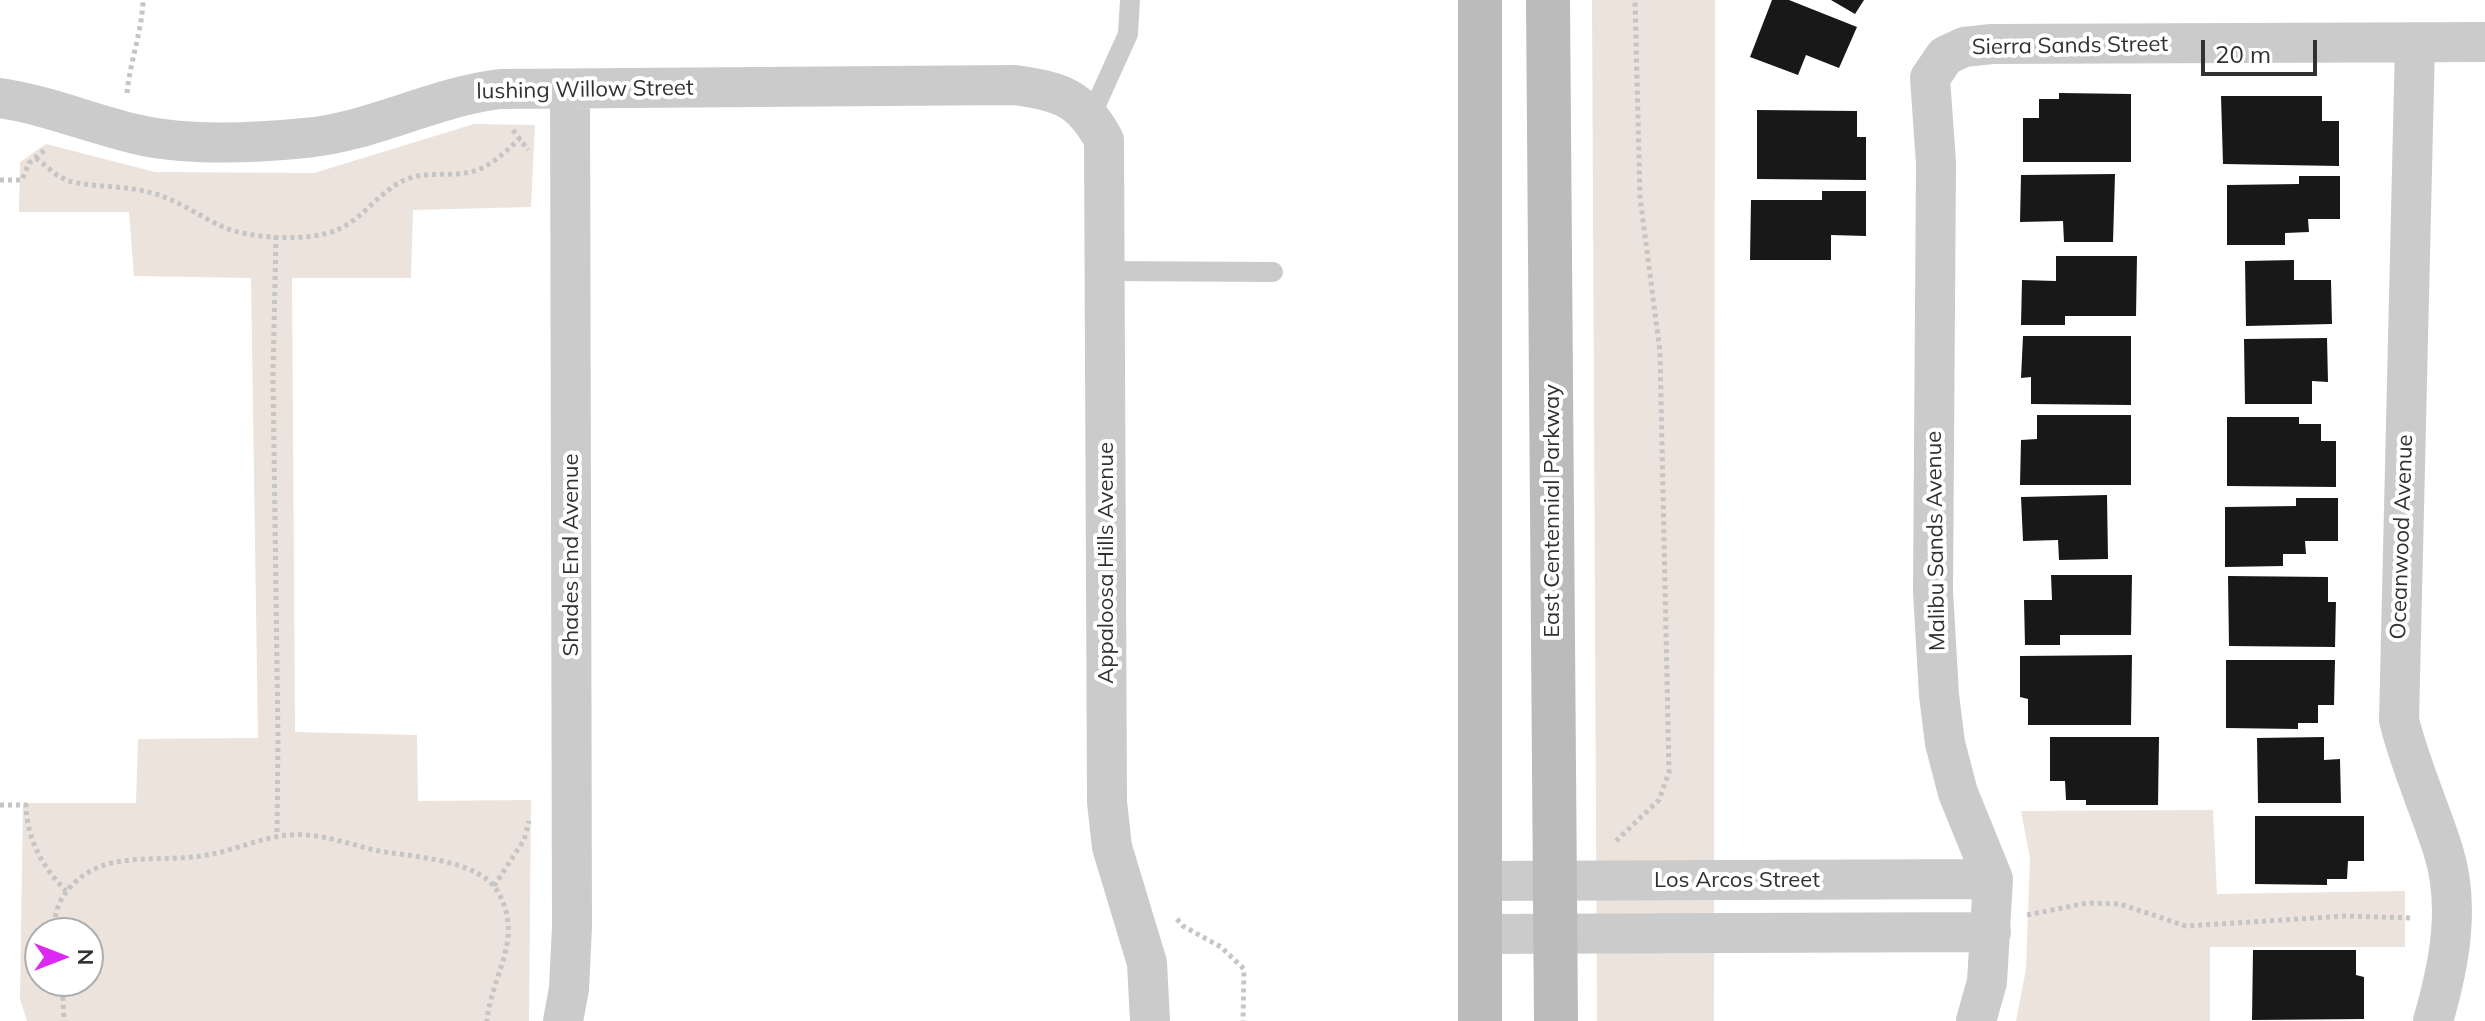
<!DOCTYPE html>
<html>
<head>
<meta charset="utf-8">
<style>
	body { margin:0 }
	#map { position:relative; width:2485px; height:1021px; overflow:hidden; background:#fff; font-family:Mulish,sans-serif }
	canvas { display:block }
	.north { position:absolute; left:24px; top:917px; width:80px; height:80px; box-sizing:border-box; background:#fff; border:2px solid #adadad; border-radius:50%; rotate:90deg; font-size:22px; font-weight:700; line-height:32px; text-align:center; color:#313131 }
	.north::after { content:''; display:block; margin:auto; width:28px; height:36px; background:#dd28f4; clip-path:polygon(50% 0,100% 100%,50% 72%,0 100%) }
	.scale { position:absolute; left:2201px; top:40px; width:116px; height:36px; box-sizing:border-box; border:4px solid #313131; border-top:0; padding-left:10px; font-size:24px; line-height:28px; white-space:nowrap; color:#313131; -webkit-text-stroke:6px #fff; paint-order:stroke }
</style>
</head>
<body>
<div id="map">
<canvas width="2485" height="1021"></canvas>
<div class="north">N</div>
<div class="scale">20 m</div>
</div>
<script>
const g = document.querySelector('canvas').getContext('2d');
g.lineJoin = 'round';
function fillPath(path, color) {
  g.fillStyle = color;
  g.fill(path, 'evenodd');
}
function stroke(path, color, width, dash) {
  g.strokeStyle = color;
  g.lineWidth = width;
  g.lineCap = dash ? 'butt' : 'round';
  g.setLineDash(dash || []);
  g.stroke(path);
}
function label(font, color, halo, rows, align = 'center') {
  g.font = font + ' Mulish,sans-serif';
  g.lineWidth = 8;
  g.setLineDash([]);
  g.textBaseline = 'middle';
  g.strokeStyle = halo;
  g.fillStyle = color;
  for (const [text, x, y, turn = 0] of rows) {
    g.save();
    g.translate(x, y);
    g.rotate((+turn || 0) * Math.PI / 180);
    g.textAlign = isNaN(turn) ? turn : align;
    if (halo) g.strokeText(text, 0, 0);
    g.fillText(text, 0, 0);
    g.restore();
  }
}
const green = new Path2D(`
	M1592,0H1715L1714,1021H1597Z
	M474,124L535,125L531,207L413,210L411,278H292L295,732L417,735L418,801L531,800L529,1021H27L20,999L23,803H136L138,739L258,738L251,278L134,276L129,212H19L20,162L46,144L155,172L314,173ZM40,933H88V981H40Z
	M2213,810L2217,894L2405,891V947H2210V1021H2016L2026,969L2030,859L2021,811Z`);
const building = new Path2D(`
	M1772,0H1789L1857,27L1839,68L1806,55L1798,75L1750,57Z
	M1831,0H1864L1855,14Z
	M2059,93L2131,94V162H2023V118H2039V99H2059Z
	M2221,96H2322V121H2339V166L2223,164Z
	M1757,110L1857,111V137H1866V180L1757,179Z
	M2115,174L2113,242H2064L2063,221L2020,222L2021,175Z
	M2299,176H2340V219H2308L2309,232L2285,233V245H2227V185L2299,184Z
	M1822,191H1866V236L1831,235V260H1750L1751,200H1822Z
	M2056,256H2137L2136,316H2065V325H2021L2022,280L2056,281Z
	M2294,260V280H2331L2332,324L2246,326L2245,261Z
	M2023,336H2131V405L2031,404V377L2021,378Z
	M2327,338L2328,382L2312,381V404H2245L2244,339Z
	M2037,415H2131V485H2020L2021,440L2037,439Z
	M2227,417H2299V424H2321V441H2336V487L2227,486Z
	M2107,495L2108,559L2059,560L2058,540L2023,541L2021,497Z
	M2296,498H2338V541H2305L2306,554H2283V566L2225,567V507L2296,506Z
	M2051,575H2132L2131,635H2060V645H2025L2024,600H2052Z
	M2228,576L2328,577V602H2336L2335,647L2229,646Z
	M2132,655L2131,725H2028V699L2020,697V656Z
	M2226,660H2335L2334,705H2318V723H2298V729L2226,728Z
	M2050,737H2159L2158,805H2086V800H2066L2065,781H2050Z
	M2324,737V760L2340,759L2341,803H2258L2257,738Z
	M2255,816H2364V861H2348L2347,879H2327V885L2255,884Z
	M2253,950H2356V975L2364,977V1019L2252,1020Z`);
const path = new Path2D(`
	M127,93C130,61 142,32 143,0
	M513,130L528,150
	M36,158L57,175L68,181C96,188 125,185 152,193C178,200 199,216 223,227C252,239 308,242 337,230C365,218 381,188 410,178C428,172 447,176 465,173C488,170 504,153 520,138
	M0,180H22L29,163L46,149
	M276,236L273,375L278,739L277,836
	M0,805H26C27,840 42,866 66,891
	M1616,841L1659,800L1669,772L1660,352L1640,197L1635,0
	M494,886L524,840L529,821
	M2027,915L2087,903L2120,904L2186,926L2345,916L2412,918
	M1177,919L1183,926L1221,947L1244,969L1243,1021
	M55,933C50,897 82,868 116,862C144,857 173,860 201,856C232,852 260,837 290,835C319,833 346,843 374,850C407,857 479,858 498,892C525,939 491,975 487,1021
	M62,981L64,1021`);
const lane = new Path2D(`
	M1091,116L1128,34L1130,0
	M1106,271L1273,272`);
const street = new Path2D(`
	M2415,43L2399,720C2410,765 2429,806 2443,850C2461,906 2449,966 2433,1021
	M0,98C47,105 89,123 135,134C185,146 254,143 305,138C372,132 433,97 500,89L1015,85C1061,92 1081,97 1104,140L1107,802L1112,847L1147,963L1150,1021
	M1481,881L1993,879
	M1481,934L1991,932
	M563,1021L569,989L572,927L570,89
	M1976,1021L1987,982L1993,879L1958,793L1945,743L1939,695L1933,591L1936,163L1930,78L1945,56L1964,47L1992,44L2485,42`);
const secondary = new Path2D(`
	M1480,0V1021
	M1548,0L1556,1021`);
const streetNames = [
	["Sierra Sands Street",2070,46,-1],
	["lushing Willow Street",585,90,-1],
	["East Centennial Parkway",1552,511,-90],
	["Oceanwood Avenue",2402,537,-88],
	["Malibu Sands Avenue",1936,541,-91],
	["Shades End Avenue",571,555,-90],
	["Appaloosa Hills Avenue",1106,563,-90],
	["Los Arcos Street",1737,880]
];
fillPath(green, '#ece3dc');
fillPath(building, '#181818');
stroke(path, '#c5c5c5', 5, [4, 4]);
stroke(lane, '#cbcbcb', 20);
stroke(street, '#cbcbcb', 40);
stroke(secondary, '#bbb', 44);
label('22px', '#313131', '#fff', streetNames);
</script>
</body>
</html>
